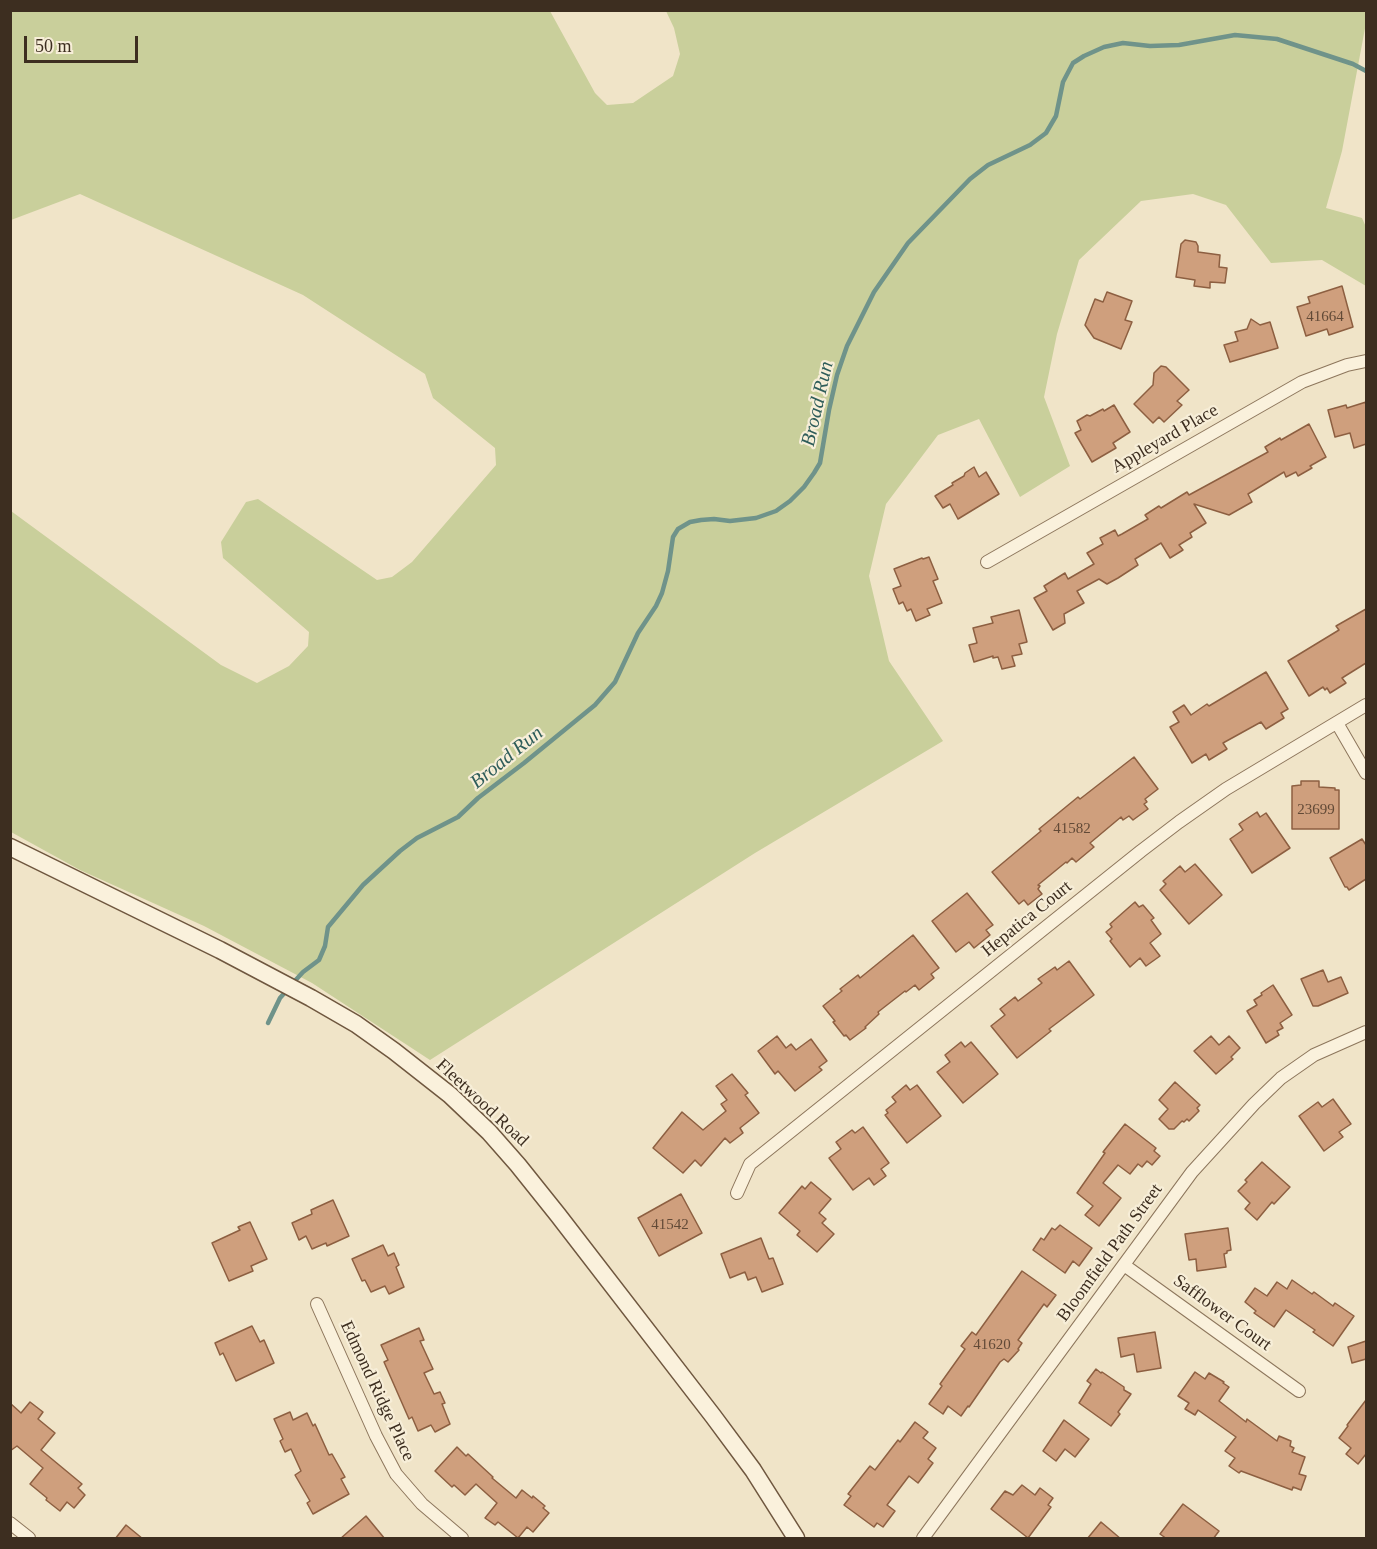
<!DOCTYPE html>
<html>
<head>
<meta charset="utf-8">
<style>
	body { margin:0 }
	#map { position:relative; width:1377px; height:1549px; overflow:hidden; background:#f0e4c8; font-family:"Times New Roman",serif }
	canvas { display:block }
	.frame { position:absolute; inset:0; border:12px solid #3d2e20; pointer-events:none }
	.scale { position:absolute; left:24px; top:36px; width:114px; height:27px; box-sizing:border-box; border:3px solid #3d2e20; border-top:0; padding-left:8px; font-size:18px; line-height:21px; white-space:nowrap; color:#3d2e20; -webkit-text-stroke:4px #f7eed8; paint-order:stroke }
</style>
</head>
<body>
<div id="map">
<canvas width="1377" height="1549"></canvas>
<div class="frame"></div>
<div class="scale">50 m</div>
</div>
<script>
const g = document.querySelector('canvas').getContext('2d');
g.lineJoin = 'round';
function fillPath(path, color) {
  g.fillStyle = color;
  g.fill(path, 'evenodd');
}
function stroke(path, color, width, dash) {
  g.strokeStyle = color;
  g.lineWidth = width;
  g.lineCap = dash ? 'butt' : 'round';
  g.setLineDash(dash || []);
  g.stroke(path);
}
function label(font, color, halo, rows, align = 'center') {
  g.font = font + ' "Times New Roman",serif';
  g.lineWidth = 4.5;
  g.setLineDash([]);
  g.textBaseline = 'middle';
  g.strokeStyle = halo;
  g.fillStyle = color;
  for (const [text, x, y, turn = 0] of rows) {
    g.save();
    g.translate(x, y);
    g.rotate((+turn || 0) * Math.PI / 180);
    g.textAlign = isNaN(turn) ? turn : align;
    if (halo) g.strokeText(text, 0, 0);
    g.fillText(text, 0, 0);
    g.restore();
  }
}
const green = new Path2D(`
	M11,10L550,11L595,93L607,105L633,103L673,76L680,54L674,28L666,11H1366V23L1342,151L1326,208L1362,218L1366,227V286L1322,260L1271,263L1226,205L1193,194L1141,201L1079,260L1057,334L1044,397L1070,466L1020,497L979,419L938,435L886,504L869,576L889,661L943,741L755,853L430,1060L312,983L204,926L80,870L11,832V511L221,665L257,683L289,666L308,646L309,632L223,558L221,542L246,502L258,499L377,580L392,577L412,562L496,465L495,448L433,398L425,374L303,295L80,194L11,220Z`);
const stream = new Path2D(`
	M293,983L303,972L319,960L325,946L328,927L363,885L400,851L417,838L458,817L478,798L524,763L595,705L615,682L638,633L656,606L662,593L668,571L673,537L678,529L690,522L701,520L714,519L730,521L756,518L776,511L790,501L804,487L814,473L820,463L829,410L837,375L847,346L874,292L908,243L970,179L988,165L1030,145L1046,133L1056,116L1063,82L1073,63L1084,56L1104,47L1123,43L1150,46L1179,45L1235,35L1277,39L1353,64L1366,71
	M268,1023L280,998L288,989`);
const building = new Path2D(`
	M1185,240L1196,242L1198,246V252L1220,255L1219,267L1227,268L1225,283L1210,282V288L1194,286L1195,280L1176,277L1181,244Z
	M1342,286L1353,327L1329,335L1327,329L1306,336L1297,307L1310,303L1308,297Z
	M1107,292L1132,301L1125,320L1132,322L1121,349L1094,338L1085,325L1095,299L1103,302Z
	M1251,319L1260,325L1270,322L1278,348L1230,362L1224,345L1238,341L1235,332L1247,329Z
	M1161,366L1166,367L1189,390L1177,401L1182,405L1164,422L1159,417L1153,423L1134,404L1153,385L1154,373Z
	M1366,402V444L1354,448L1350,433L1335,437L1328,410L1346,405L1347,408Z
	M1114,405L1130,432L1113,443L1116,448L1092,462L1075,433L1081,430L1077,421L1087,415L1090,416L1103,409L1104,411Z
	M1309,424L1326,457L1310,466L1312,468L1298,476L1296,472L1286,477L1284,472L1248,494L1252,502L1229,515L1194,504L1206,523L1190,533L1192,537L1179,545L1183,550L1170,558L1161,543L1135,559L1138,565L1118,578L1107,584L1099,579L1077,591L1084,603L1064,614L1065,623L1053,630L1034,598L1047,591L1044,586L1065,573L1068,579L1094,564L1087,553L1103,544L1100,538L1115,530L1118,536L1122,534L1148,519L1145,515L1159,506L1161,508L1187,492L1189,495L1268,452L1265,447L1280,438L1281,440Z
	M974,467L979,477L986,472L999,494L958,519L950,504L943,508L935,496L953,485L952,483L964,476L965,473Z
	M929,557L938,579L933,581L942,603L927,609L930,615L916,621L911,609L907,611L903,602L899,604L893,589L901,586L894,569L922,558L923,559Z
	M1366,609V663L1342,678L1346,683L1330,693L1327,688L1325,690L1323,687L1309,696L1288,661L1339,630L1336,626Z
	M1019,610L1027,642L1019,644L1022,654L1012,656L1015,666L1002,669L998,657L993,658V656L974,662L969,645L977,643L973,628L993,623L991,617Z
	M1266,672L1288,709L1281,713L1284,718L1266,729L1261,722L1223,743L1227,749L1209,760L1206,754L1192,763L1170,727L1179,722L1173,712L1184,705L1191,715L1207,704L1209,706Z
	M1134,757L1158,789L1145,799L1147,802L1144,804L1148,809L1133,820L1129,816L1123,820L1121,817L1090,843L1094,847L1076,862L1072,858L1067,863L1066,862L1038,885L1040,886L1038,889L1042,894L1028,905L1024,900L1019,904L992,872L1041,831L1039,829L1078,797L1080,799Z
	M1301,781H1319V787L1335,788V790H1339V829H1292V786L1301,785Z
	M1257,812L1260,817L1266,813L1290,848L1252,873L1230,839L1243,830L1239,824Z
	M1362,839L1366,845V879L1349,890L1347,887H1345L1330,858Z
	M1195,864L1222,895L1189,924L1160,890L1166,884L1163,881L1180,866L1185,872Z
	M967,893L993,925L986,930L990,935L974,948L969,942L956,952L932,921Z
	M1135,902L1139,907L1143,905L1154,918L1151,920L1161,934L1150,943L1160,956L1146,966L1140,958L1130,967L1110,941L1112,939L1106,932L1112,927L1110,924Z
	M913,935L939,968L931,974L934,978L919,990L915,985L906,992L905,991L878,1012L879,1014L865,1027L866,1028L850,1040L846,1035L844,1036L833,1022L835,1021L823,1006L842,991L840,989L858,975L860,978Z
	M1069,961L1094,995L1049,1029L1051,1031L1017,1058L991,1026L1005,1015L1000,1009L1015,997L1018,1001L1042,983L1038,979L1055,967L1057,970Z
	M1323,970L1328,982L1341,977L1348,993L1318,1006H1313L1301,979Z
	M1273,985L1292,1015L1280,1023L1283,1028L1277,1031L1279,1035L1266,1043L1247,1011L1257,1005L1254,1000L1262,995L1261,993Z
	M777,1036L786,1048L791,1044L796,1050L811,1039L827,1061L819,1067L822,1070L795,1091L778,1071L775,1074L758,1051Z
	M1211,1036L1219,1045L1229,1036L1240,1048L1231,1057L1233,1059L1216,1074L1194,1051Z
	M961,1042L965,1047L971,1042L998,1074L963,1103L937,1072L950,1062L945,1055Z
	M732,1074L748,1093L745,1095L759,1113L740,1128L743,1133L730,1143L725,1138L701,1166L695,1160L683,1173L653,1148L682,1112L703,1130L726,1111L721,1104L727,1100L716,1086Z
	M1175,1082L1200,1105L1197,1108L1199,1111L1189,1121L1187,1119L1184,1122L1182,1121L1174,1129H1169L1159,1119L1168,1109L1159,1100Z
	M906,1085L910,1090L917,1085L941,1116L907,1143L885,1115L888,1113L886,1110L896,1102L892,1097Z
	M1333,1099L1351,1124L1339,1132L1343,1137L1324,1151L1299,1116L1318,1102L1322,1107Z
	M1125,1124L1156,1148L1154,1151L1160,1156L1152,1165L1147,1161L1142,1167L1138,1164L1130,1174L1118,1165L1103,1183L1121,1198L1099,1226L1085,1215L1093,1206L1077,1193L1105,1153L1103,1152Z
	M863,1127L889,1163L881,1169L886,1176L874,1185L869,1178L853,1190L829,1158L841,1149L836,1142L852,1130L855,1133Z
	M1262,1162L1290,1187L1274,1204L1272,1202L1257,1220L1245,1209L1250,1203L1238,1191L1247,1182L1245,1180Z
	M811,1182L831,1199L819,1213L826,1219L822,1223L834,1234L817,1252L797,1235L800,1231L779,1213L802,1186L805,1189Z
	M681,1194L702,1233L659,1256L638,1218Z
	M333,1200L349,1236L327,1246L326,1243L312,1249L306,1236L299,1240L292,1223L312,1214L311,1210Z
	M250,1222L267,1259L251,1266L253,1271L229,1281L212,1243L240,1230L238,1227Z
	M1060,1225L1092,1248L1079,1266L1073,1261L1065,1273L1033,1250L1041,1238L1044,1240L1052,1228L1055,1230Z
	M1228,1228L1231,1250L1227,1251V1253L1224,1254L1226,1267L1197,1271L1196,1259L1189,1260L1185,1234Z
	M761,1238L769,1259L773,1258L783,1284L762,1292L756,1277L748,1280L745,1272L730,1278L721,1254Z
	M383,1245L388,1256L394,1253L399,1265L396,1267L404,1287L389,1294L385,1286L371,1292L365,1280L362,1281L352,1259Z
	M1022,1271L1056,1295L1047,1307L1044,1304L1018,1340L1022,1343L1018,1349L1019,1350L1008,1362L1004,1359L1000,1362L969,1407L968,1406L961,1416L948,1406L943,1414L929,1404L942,1386L940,1384L965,1349L961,1346L972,1332L976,1335Z
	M1292,1280L1312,1294L1314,1292L1333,1306L1335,1303L1354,1316L1333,1346L1313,1332L1315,1330L1286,1310L1274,1327L1254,1313L1256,1311L1245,1302L1255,1288L1267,1296L1277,1282L1287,1289Z
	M252,1326L260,1342L264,1340L274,1363L236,1381L223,1353L220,1355L215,1343Z
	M419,1328L424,1340L420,1341L433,1369L424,1373L434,1394L440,1392L445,1403L442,1404L450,1424L435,1432L431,1425L418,1431L412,1417L409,1419L384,1362L388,1360L381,1345Z
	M1155,1332L1161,1368L1137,1372L1134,1354L1121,1357L1118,1338Z
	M1366,1341V1359L1352,1363L1348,1347Z
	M1096,1369L1101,1373L1102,1372L1124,1387V1390L1131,1394L1118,1412L1120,1414L1111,1426L1079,1403L1091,1384L1087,1381Z
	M1195,1372L1205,1379L1209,1373L1224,1382L1223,1383L1229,1387L1219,1401L1246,1422L1247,1419L1277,1441L1279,1436L1291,1441L1290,1446L1294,1448L1292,1452L1305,1457L1299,1474L1306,1476L1301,1490L1293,1487L1292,1490L1241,1471L1239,1473L1229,1466L1235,1458L1225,1451L1236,1437L1198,1410L1195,1415L1185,1409L1189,1403L1178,1396Z
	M1366,1400V1454L1358,1464L1346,1454L1351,1448L1339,1438L1348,1426L1347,1425Z
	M30,1402L43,1412L38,1419L55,1433L41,1450L82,1484L78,1488L85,1495L74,1508L67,1502L60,1511L46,1500L47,1498L30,1484L43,1468L17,1446L10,1451V1403L21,1413Z
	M290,1412L293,1420L307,1413L313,1426L315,1424L329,1455L332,1454L345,1477L341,1479L349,1494L313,1514L307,1503L310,1501L295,1475L301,1471L291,1449L285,1452L280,1441L283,1439L274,1419Z
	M1064,1420L1089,1439L1075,1457L1065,1449L1056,1461L1043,1451Z
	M915,1422L928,1432L923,1438L936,1448L928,1459L933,1463L918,1483L909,1476L887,1505L895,1511L883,1527L877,1523L874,1527L844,1505L851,1496L848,1494L870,1466L875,1470L898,1440L900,1442Z
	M457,1447L466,1456L468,1454L493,1477L492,1478L516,1498L522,1490L532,1498L533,1496L545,1506L543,1508L549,1513L533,1532L527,1527L518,1538L498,1522L495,1525L485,1518L497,1503L476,1484L465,1495L454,1485L452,1487L435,1471Z
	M1022,1485L1035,1495L1040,1488L1053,1498L1048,1505L1051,1507L1028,1538L991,1509L1005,1491L1013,1495Z
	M1183,1504L1219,1531L1213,1539H1167L1160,1534Z
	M366,1516L385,1539H340Z
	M1101,1522L1121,1539H1087Z
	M126,1525L143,1539H115Z`);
const street = new Path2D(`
	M987,562L1302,382L1347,365L1366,361
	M1337,723L1366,773
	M737,1193L750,1164L1141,851L1179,822L1226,789L1366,705
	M1124,1265L1299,1391
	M317,1304L376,1436L396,1474L422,1504L462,1538
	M10,1523L29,1538
	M923,1538L1192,1172L1254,1104L1281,1078L1314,1055L1366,1032`);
const secondary = new Path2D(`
	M10,847L220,950L311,998L356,1024L394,1051L450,1095L489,1132L518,1165L558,1215L713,1416L753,1470L796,1538`);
const numberNames = [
	["41664",1325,317],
	["23699",1316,810],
	["41582",1072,829],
	["41542",670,1225],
	["41620",992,1345]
];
const streetNames = [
	["Appleyard Place",1165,439,-30],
	["Hepatica Court",1027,919,-39],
	["Fleetwood Road",482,1103,43],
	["Bloomfield Path Street",1110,1253,-54],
	["Safflower Court",1222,1313,36],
	["Edmond Ridge Place",377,1391,65]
];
const waterNames = [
	["Broad Run",818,404,-77],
	["Broad Run",507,758,-39]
];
fillPath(green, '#c9cf9b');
stroke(stream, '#6f938a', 4.5);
fillPath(building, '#cf9f7d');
stroke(building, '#8d5f41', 1.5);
stroke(street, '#8d765c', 14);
stroke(secondary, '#6f573f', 19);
stroke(street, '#faf1dc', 12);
stroke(secondary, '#faf1dc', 16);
label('15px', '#624a37', null, numberNames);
label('18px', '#3d2e20', '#f7eed8', streetNames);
label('italic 20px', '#2f5d5a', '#f7eed8', waterNames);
</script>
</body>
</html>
